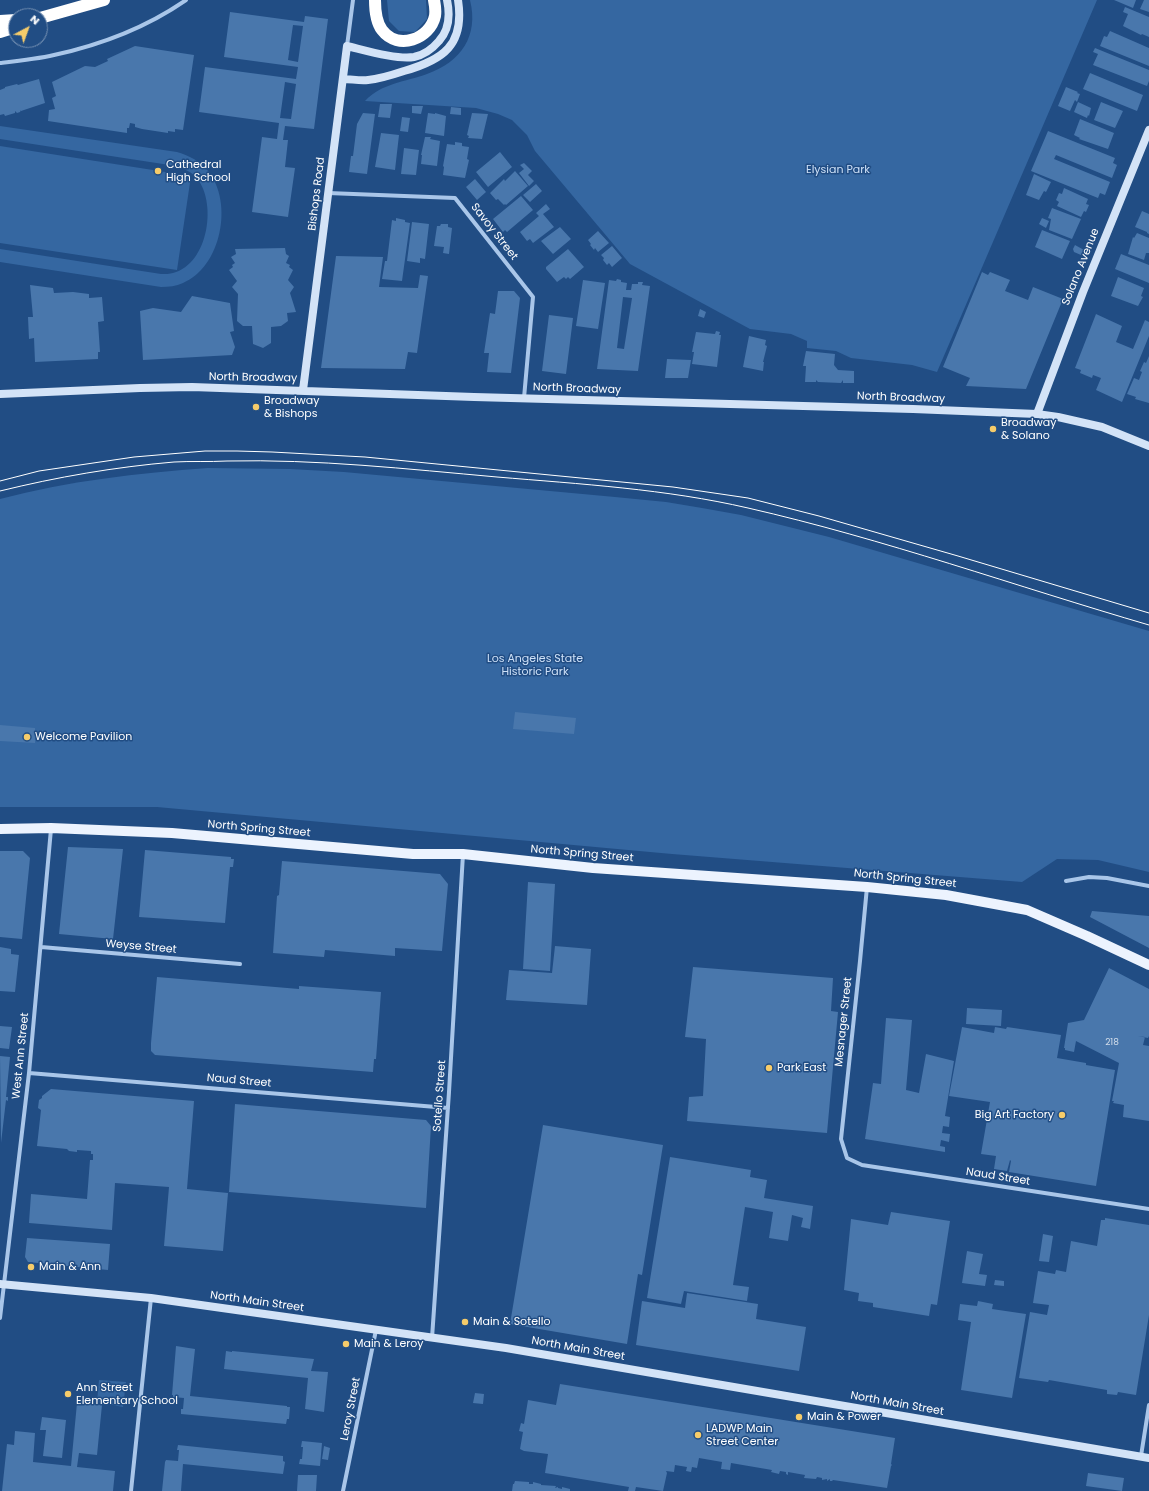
<!DOCTYPE html>
<html>
<head>
<meta charset="utf-8">
<style>
	body { margin:0 }
	#map { position:relative; width:1149px; height:1491px; overflow:hidden; background:#214d84; font-family:Poppins,sans-serif }
	canvas { display:block }
	.north { position:absolute; left:8px; top:8px; width:40px; height:40px; box-sizing:border-box; background:#214d84; border:1px solid #7a94b5; border-radius:50%; rotate:41deg; font-size:11px; font-weight:700; line-height:16px; text-align:center; color:#fff }
	.north::after { content:''; display:block; margin:auto; width:14px; height:18px; background:#f6cc6a; clip-path:polygon(50% 0,100% 100%,50% 72%,0 100%) }
</style>
</head>
<body>
<div id="map">
<canvas width="1149" height="1491"></canvas>
<div class="north">N</div>
</div>
<script>
const g = document.querySelector('canvas').getContext('2d');
g.lineJoin = 'round';
function fillPath(path, color) {
  g.fillStyle = color;
  g.fill(path, 'evenodd');
}
function stroke(path, color, width, dash) {
  g.strokeStyle = color;
  g.lineWidth = width;
  g.lineCap = dash ? 'butt' : 'round';
  g.setLineDash(dash || []);
  g.stroke(path);
}
function label(font, color, halo, rows, align = 'center') {
  g.font = font + ' Poppins,sans-serif';
  g.lineWidth = 3;
  g.setLineDash([]);
  g.textBaseline = 'middle';
  g.strokeStyle = halo;
  g.fillStyle = color;
  for (const [text, x, y, turn = 0] of rows) {
    g.save();
    g.translate(x, y);
    g.rotate((+turn || 0) * Math.PI / 180);
    g.textAlign = isNaN(turn) ? turn : align;
    if (halo) g.strokeText(text, 0, 0);
    g.fillText(text, 0, 0);
    g.restore();
  }
}
const green = new Path2D(`
	M387,0H426L427,19L415,32L399,31L389,21Z
	M470,0H1097L937,372L912,365L851,358L836,351L807,348V341L791,334L750,329L630,264L535,151L527,135L512,120L498,114L476,108L365,101C382,83 405,82 427,74C461,62 479,36 470,0Z
	M0,126L177,152C190,156 200,161 208,171C234,203 221,267 183,283C176,286 169,287 161,287L0,262V249L161,274C165,274 170,274 173,273C209,264 218,200 195,176C189,171 183,168 176,166L0,139Z
	M0,146L191,176L177,270L0,243Z
	M208,468L290,469L344,472L615,497L666,502L702,508L741,515L829,537L1149,631V872L1098,860L1057,859L1022,882L672,854L157,807H0V499C68,481 138,473 208,468Z
	M99,1380L126,1382L123,1407L97,1402Z`);
const building = new Path2D(`
	M1114,0H1136L1133,8Z
	M1144,0H1149V12L1140,9Z
	M1125,7L1149,17V37L1142,34L1141,35L1123,26L1128,14L1123,12Z
	M230,12L304,22L305,16L328,19L314,129L285,126L283,140H288L285,167L295,168L288,217L252,212L262,137L277,139L279,123L199,112L205,67L296,79L298,67L224,57ZM293,25L303,26L298,62L288,60ZM285,82L296,84L291,119L280,118Z
	M1110,31L1149,48V66L1100,46L1104,36L1107,37Z
	M135,46L194,55L183,130L175,129V132L168,131V133L142,129L135,127V124L130,123L129,128H127V133L48,121L49,110L55,109L52,98L56,96L52,82L85,66L95,67L108,61L107,59Z
	M1095,48L1149,70V81L1147,86L1093,65L1098,54L1093,52Z
	M1090,73L1143,95L1137,111L1083,89Z
	M39,79L45,103L21,111V110L20,112L17,113L15,111V113L5,116L4,114L0,115V90L5,88V87L17,84L18,85Z
	M1066,87L1078,92L1077,93L1080,94L1077,102L1075,100L1070,111L1058,106Z
	M1078,102L1091,108L1089,116L1088,115L1087,118L1074,112Z
	M1101,102L1123,111L1115,128L1094,120Z
	M380,104H392L390,118L378,117Z
	M412,106H423L421,114L412,113Z
	M451,107L461,108V115L450,114Z
	M363,113L375,114L367,174L349,172L351,156H353L357,124Z
	M428,113L435,114V113L446,116L444,136L425,133Z
	M472,113L488,114L482,139L468,138L469,136L467,135Z
	M402,117L410,118L408,132L400,131Z
	M1080,119L1114,133L1108,149L1079,139L1080,138L1074,135Z
	M1048,131L1115,158L1113,163L1117,165L1112,178L1056,155L1054,159L1110,182L1105,195L1100,193L1098,198L1031,171Z
	M381,133L399,135L395,170L375,167Z
	M425,137H431L430,139L440,141L437,166L421,164L422,155H421Z
	M455,142L462,143V146L469,147L467,159L469,160L465,178L443,175L444,167L443,166L447,144L455,145Z
	M404,148L419,150L416,175L401,174Z
	M500,152L512,167L488,187L476,172Z
	M524,163L532,171L528,175L534,181L529,186L519,173L524,169L520,165Z
	M515,171L528,186L506,205L505,204L504,205L498,199L496,200L490,193L504,179L505,181Z
	M1034,174L1051,182L1046,192L1044,191L1039,200L1026,195Z
	M475,179L486,192L477,200L466,187Z
	M536,184L542,191L530,202L523,195Z
	M1064,188L1088,199L1086,204L1089,205L1086,212L1084,211L1081,217L1057,206L1059,202L1056,200L1059,193L1062,194Z
	M521,196L533,210L507,232L505,230L503,232L493,219Z
	M546,204L550,209L543,214L554,227L533,243L530,239L527,241L520,232L539,216L536,213Z
	M1052,208L1081,219L1072,239L1049,230L1051,219L1048,218Z
	M1142,211L1149,214V234L1147,233V232L1135,227Z
	M396,218L405,220V222L410,223L402,281L382,279L385,261H387L392,220L396,221Z
	M1042,218L1049,221L1046,228L1039,224Z
	M412,222L429,224L425,259L420,258V263L407,261Z
	M441,224H448V227L452,228L449,254L443,253L444,247L434,246L437,226H440Z
	M560,227L571,239L553,254L541,241Z
	M1042,230L1070,241L1062,259L1035,247Z
	M598,231L609,243L598,252L595,248L594,250L590,245L591,244L588,240Z
	M1137,233L1149,238V253H1146L1144,260L1128,254L1133,237L1134,238Z
	M1075,245L1084,250L1081,255L1074,252L1073,249Z
	M612,246L622,258L612,267L609,263L607,265L603,260L604,258L601,255Z
	M285,248L286,254L289,256L286,263L290,265L289,267L293,270L288,280L294,287L290,293L296,312L287,313L288,321L281,326L271,327V343L263,348L253,344L252,326H243L237,321L238,294L232,287L237,281L229,270L233,267L232,265L235,263L231,257L236,254L235,249Z
	M568,249L584,267L570,279L568,277L566,279L564,277L557,282L546,269V267Z
	M1121,254L1149,265V283L1115,269Z
	M336,256L383,257L379,287L418,288L420,275L428,276L417,353L408,352L405,369L321,368Z
	M982,272L988,275L990,272L1010,280L1005,291L1028,300L1033,287L1063,299L1026,389L966,386L970,378L943,367Z
	M1118,277L1144,288L1141,296L1143,297L1138,306L1111,296Z
	M617,279L621,280V282L627,283L626,290H631L632,284H638V282H643L642,285L650,286L638,371L597,369L609,280L616,281ZM623,297L632,298L624,349L617,348Z
	M583,280L605,283L598,329L576,326Z
	M30,285L53,288L54,293L73,292L89,294V298L102,297L104,321L98,322L100,352H98V359L35,362L34,338L29,339L28,317H33Z
	M498,291H514L520,298L511,373L487,372L489,353H484L490,313L495,314Z
	M192,296L230,303L234,331L230,332L235,347L232,355L143,360L140,311L153,308L181,312Z
	M700,309L706,312L704,318L698,316Z
	M1096,314L1122,326L1116,342L1133,349L1145,320L1149,322V336L1122,402L1096,390L1101,378L1093,375L1092,378L1080,373L1081,370L1075,368Z
	M549,315L573,318L566,374L542,371Z
	M716,331L720,332L719,335H721L717,367L692,364L694,352H692L696,332L715,334Z
	M749,336L766,340L765,345L767,346L763,362H764L763,371L743,367Z
	M806,351L835,354L834,365L838,370L854,371V383H843V380L841,383L818,382L816,380V382H805L806,366H803Z
	M1149,356V403L1135,399L1136,397L1127,394L1134,378L1139,380L1142,372L1140,371L1144,362L1146,363Z
	M667,359L691,360L688,378H665Z
	M515,712L576,718L574,734L513,729Z
	M0,725L35,728V743L0,741Z
	M68,847L123,849L113,939L59,934Z
	M145,850L231,857V859H234L233,867H230L225,923L139,917Z
	M0,851H23L30,858L22,939L0,937Z
	M282,861L440,874L448,884L442,951L395,948V956L325,950L324,957L273,953L277,896L279,895Z
	M528,882L555,884L550,971L523,969Z
	M1092,911L1149,916V948L1090,917Z
	M555,946L591,949L587,1005L506,1000L509,970L552,973Z
	M0,947L11,949V954L19,955L15,992L0,991Z
	M693,967L833,978L831,1011L838,1012L827,1133L687,1121L689,1097L703,1096L706,1039L685,1037Z
	M1109,968L1149,989V1036L1148,1038L1138,1036L1145,1037L1143,1045L1149,1046V1121L1123,1117L1124,1105L1113,1103L1114,1101H1112L1119,1063L1076,1041L1074,1052L1065,1050V1048H1064L1068,1023L1084,1020Z
	M157,977L299,989V986L381,992L376,1059H374L373,1072L155,1055L151,1051V1043Z
	M967,1008L1002,1010L1001,1026L966,1024Z
	M886,1018L912,1020L906,1090L919,1093L926,1054L954,1061L945,1116L950,1117L949,1127L943,1126L942,1133L950,1134L949,1142L941,1140L940,1146L945,1147V1152L865,1139L873,1083L881,1084Z
	M0,1026L12,1027L9,1049L0,1048Z
	M962,1027L994,1033L995,1027L1006,1029L1007,1027L1061,1035L1057,1058L1086,1063V1065L1115,1070L1096,1186L1009,1172L1011,1161L1010,1160L1007,1171L994,1169L996,1156L981,1154L990,1102L949,1096Z
	M0,1056L10,1057L6,1097H8V1101L6,1100L1,1143Z
	M51,1089L194,1101L187,1189L228,1193L223,1251L164,1246L169,1187L115,1183L112,1230L29,1223L31,1194L87,1199L90,1160H93V1154H91V1151L77,1150V1152L69,1151L67,1149L37,1146L41,1110L38,1108L39,1100L42,1098V1096Z
	M235,1104L426,1120L431,1126L426,1208L229,1192Z
	M543,1125L663,1145L642,1275L638,1274L627,1344L510,1324Z
	M670,1157L751,1170L750,1177L767,1180L764,1198L813,1206L810,1229L801,1227L803,1218L792,1215L788,1241L769,1238L773,1212L745,1207L733,1285L749,1287L747,1301L684,1291L681,1304L647,1298Z
	M891,1212L950,1221L937,1305L931,1304L929,1316L873,1307V1303L858,1301L859,1293L844,1290L851,1219L888,1225Z
	M1105,1218L1149,1225V1315L1136,1395L1118,1392L1117,1395L1107,1394V1390L1049,1380L1048,1382L1019,1378L1030,1312L1047,1315L1049,1305L1033,1303L1038,1271L1055,1274L1056,1270L1066,1272L1071,1241L1097,1246L1101,1220H1105Z
	M1043,1234L1053,1236L1049,1262L1039,1261Z
	M27,1238L110,1244L108,1270L28,1262L25,1257Z
	M967,1251L983,1254L979,1274L987,1275L985,1286L962,1283Z
	M995,1280L1004,1281V1286L994,1285Z
	M687,1293L758,1304L756,1319L806,1327L799,1371L636,1345L642,1301L685,1308Z
	M978,1301L993,1304L992,1309L1026,1314L1012,1398L961,1390L971,1322L958,1320L960,1304L977,1306Z
	M176,1346L195,1349L190,1396L287,1406V1407H290L289,1419H287L286,1424L181,1414V1409H183L184,1398L173,1397V1395H172Z
	M226,1351L232,1352V1351L314,1359L311,1371L328,1372L324,1412L305,1409L308,1378L224,1369Z
	M560,1384L895,1438L891,1464L892,1465L891,1466L887,1488L833,1480L832,1481H830V1479L827,1481V1479L822,1480V1478L817,1477L816,1479L804,1478L805,1475L788,1472V1475L786,1474V1472L780,1471L779,1474L771,1472L772,1470L731,1463L730,1470L721,1469L722,1462L699,1458L697,1468L692,1467L691,1472L686,1471L687,1467L675,1465L674,1472L666,1471L667,1473L663,1491L636,1487L635,1491H628L629,1487L545,1473L548,1454L524,1451L520,1449L523,1432L519,1431L521,1423L524,1424L528,1400L556,1405Z
	M475,1393L484,1394L483,1404L473,1403Z
	M77,1403L102,1405L97,1455L79,1453L77,1467L115,1471L113,1491H2L7,1444L14,1445L15,1431L35,1433L33,1462L71,1466Z
	M42,1417L66,1420L62,1458L43,1456L46,1430H40Z
	M302,1441L322,1443L320,1466L299,1464L300,1459H302L303,1447H301Z
	M178,1445L283,1456V1461L285,1462L283,1474L183,1464L181,1491H162L165,1462L166,1460L178,1461L179,1450H177Z
	M324,1446L330,1448L328,1460L322,1459Z
	M1088,1473L1124,1478L1122,1491L1086,1486Z
	M298,1475H317L316,1491H297Z
	M515,1481L529,1482V1484H533V1482L541,1484V1485L556,1486L555,1488L558,1487V1488L562,1489V1487L570,1489V1491H512L513,1484H514Z`);
const street = new Path2D(`
	M347,46L353,0
	M0,63C18,61 37,59 54,55C100,45 147,27 186,0
	M328,193L455,198L533,297L524,398
	M1066,881L1089,877L1107,878L1149,886
	M867,887L860,961L841,1139L847,1158L862,1165L1149,1209
	M41,947L240,964
	M29,1073L448,1108
	M0,1318L29,1073L51,829
	M432,1338L449,1092L463,854
	M1141,1456L1149,1405
	M131,1491L151,1298
	M343,1491L376,1330`);
const secondary = new Path2D(`
	M343,79C351,79 360,81 368,80C379,79 392,75 404,71C443,60 465,45 458,0
	M303,390L347,46C364,50 397,60 414,57C424,55 433,48 439,41C449,30 450,14 447,0
	M0,394L140,388L192,387L474,397L913,409L1037,414L1058,417L1102,427L1149,446
	M1037,414L1083,292L1149,130
	M0,1284L151,1298L506,1348L1149,1458`);
const primary = new Path2D(`
	M0,829L51,828L172,833L413,854H463L593,868L867,887L946,895L1027,910L1087,936L1149,965`);
const highway = new Path2D(`
	M375,0C375,10 376,22 382,30C398,51 430,39 435,16C436,10 435,5 434,0
	M40,18L104,0
	M0,21L16,20
	M0,32L16,27`);
const tram = new Path2D(`
	M0,481L39,471L134,457L205,451H237L272,452L365,457L673,487L748,498L819,516L958,556L1149,613
	M0,491C57,477 115,467 174,462C191,461 209,462 227,461C317,459 407,469 497,477C580,484 666,489 748,508C884,539 1015,586 1149,625`);
const markers = [
	[158,171,4,"#f6cc6a"],
	[256,407,4,"#f6cc6a"],
	[993,429,4,"#f6cc6a"],
	[27,737,4,"#f6cc6a"],
	[769,1068,4,"#f6cc6a"],
	[1062,1115,4,"#f6cc6a"],
	[31,1267,4,"#f6cc6a"],
	[465,1322,4,"#f6cc6a"],
	[346,1344,4,"#f6cc6a"],
	[68,1394,4,"#f6cc6a"],
	[799,1417,4,"#f6cc6a"],
	[698,1435,4,"#f6cc6a"]
];
const numberNames = [
	["218",1112,1043]
];
const poiNames = [
	["Cathedral",166,165],
	["High School",166,178],
	["Broadway",264,401],
	["& Bishops",264,414],
	["Broadway",1001,423],
	["& Solano",1001,436],
	["Welcome Pavilion",35,737],
	["Park East",777,1068],
	["Big Art Factory",1054,1115,"right"],
	["Main & Ann",39,1267],
	["Main & Sotello",473,1322],
	["Main & Leroy",354,1344],
	["Ann Street",76,1388],
	["Elementary School",76,1401],
	["Main & Power",807,1417],
	["LADWP Main",706,1429],
	["Street Center",706,1442]
];
const parkNames = [
	["Elysian Park",838,170],
	["Los Angeles State",535,659],
	["Historic Park",535,672]
];
const streetNames = [
	["Bishops Road",317,194,-83],
	["Savoy Street",494,232,52],
	["Solano Avenue",1081,267,-68],
	["North Broadway",253,378,1],
	["North Broadway",577,389,2],
	["North Broadway",901,398,2],
	["North Spring Street",259,829,5],
	["North Spring Street",582,854,5],
	["North Spring Street",905,879,6],
	["Weyse Street",141,947,5],
	["Mesnager Street",844,1022,-84],
	["West Ann Street",21,1056,-84],
	["Naud Street",239,1081,5],
	["Sotello Street",440,1096,-86],
	["Naud Street",998,1177,9],
	["North Main Street",257,1302,8],
	["North Main Street",578,1349,10],
	["North Main Street",897,1404,10],
	["Leroy Street",351,1409,-79]
];
fillPath(green, '#3567a1');
fillPath(building, '#4977ac');
stroke(street, '#a9c6e9', 4);
stroke(secondary, '#d3e3f7', 8);
stroke(primary, '#ecf3fe', 10);
stroke(highway, '#fff', 12);
stroke(tram, '#fff', 1);
for (const [x, y, r, color] of markers) {
  const dot = new Path2D();
  dot.arc(x, y, r, 0, 2 * Math.PI);
  g.fillStyle = color;
  g.fill(dot);
  stroke(dot, '#214d84', 1.5);
}
label('9px', '#d2ddea', null, numberNames);
label('11px', '#fff', '#214d84', poiNames, 'left');
label('11px', '#cde0f7', '#214d84', parkNames);
label('11px', '#fff', '#214d84', streetNames);
</script>
</body>
</html>
